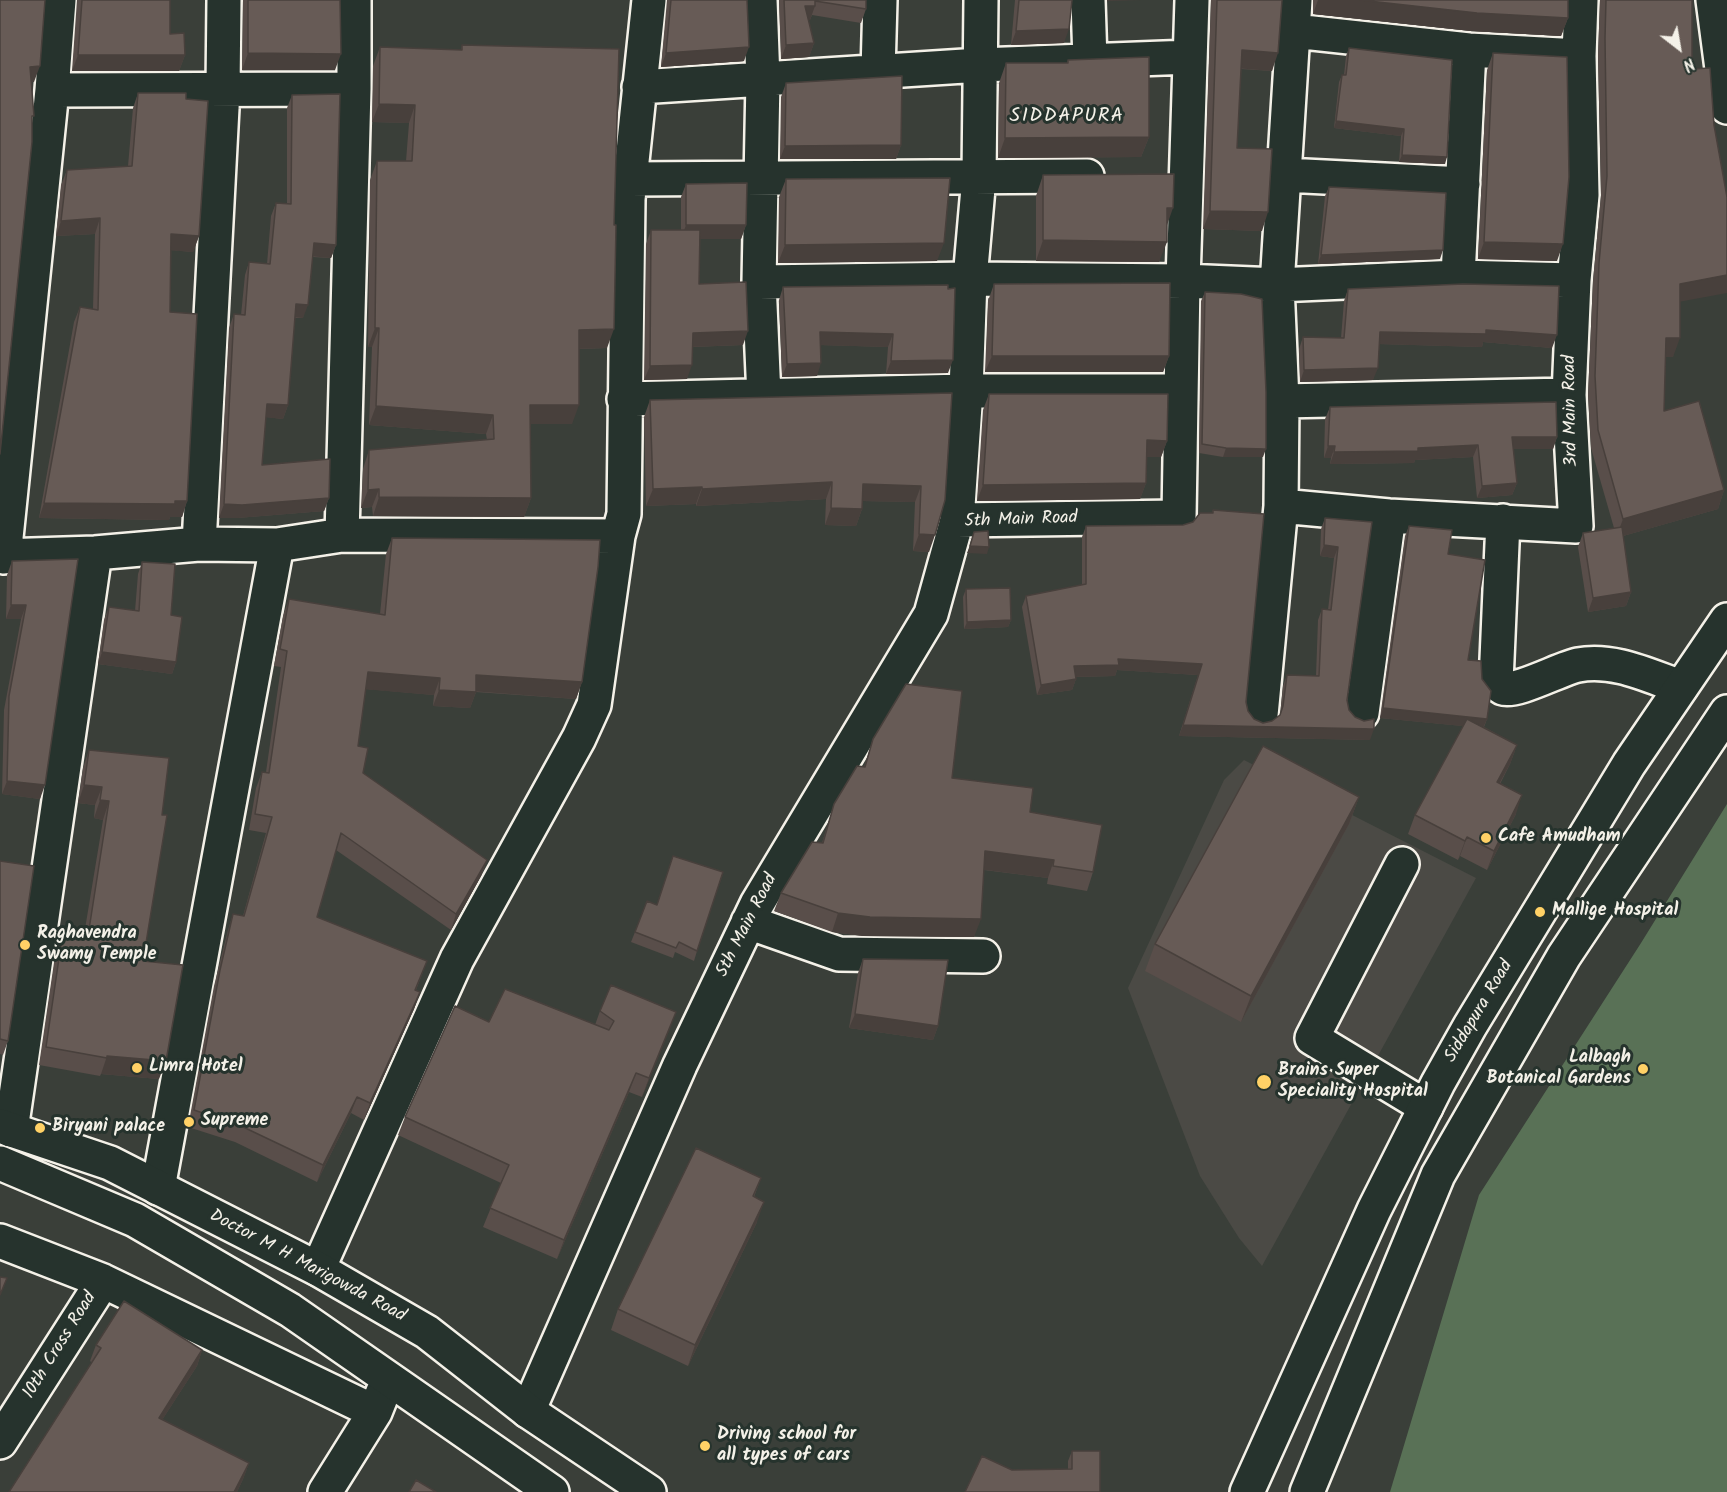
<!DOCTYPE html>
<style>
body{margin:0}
#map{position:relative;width:1727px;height:1492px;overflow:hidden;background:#3a3f39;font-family:Kalam,sans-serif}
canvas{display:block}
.north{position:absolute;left:1649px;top:18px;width:60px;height:60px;-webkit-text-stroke:4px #26332d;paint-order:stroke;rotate:149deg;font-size:16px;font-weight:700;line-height:24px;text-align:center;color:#f4f1e8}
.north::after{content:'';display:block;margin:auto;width:21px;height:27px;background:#f4f1e8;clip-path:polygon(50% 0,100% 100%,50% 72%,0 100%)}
</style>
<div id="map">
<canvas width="1727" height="1492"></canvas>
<div class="north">N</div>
</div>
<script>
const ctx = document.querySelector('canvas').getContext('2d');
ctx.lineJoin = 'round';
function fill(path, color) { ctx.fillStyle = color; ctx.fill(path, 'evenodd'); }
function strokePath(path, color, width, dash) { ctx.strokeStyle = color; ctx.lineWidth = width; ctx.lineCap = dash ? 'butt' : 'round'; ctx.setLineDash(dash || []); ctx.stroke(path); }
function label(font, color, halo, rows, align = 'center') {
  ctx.font = font + ' Kalam,sans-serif'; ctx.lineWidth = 6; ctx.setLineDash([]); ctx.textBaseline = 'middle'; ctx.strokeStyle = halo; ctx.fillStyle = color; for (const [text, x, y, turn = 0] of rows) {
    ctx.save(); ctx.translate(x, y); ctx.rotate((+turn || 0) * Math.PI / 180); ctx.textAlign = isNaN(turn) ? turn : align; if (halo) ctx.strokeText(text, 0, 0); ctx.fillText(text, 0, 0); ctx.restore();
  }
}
const built = new Path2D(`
 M1244 760 1476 878 1262 1266 1239 1238 1200 1176 1128 988 1224 780Z`);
const green = new Path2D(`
 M1727 804V1492H1390L1479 1195 1641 943Z`);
const minor = new Path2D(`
 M760 0 763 80 759 282 764 397
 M1088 0 1090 61
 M1713 0 1727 107
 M1294 31 1469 50 1579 56
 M878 72 880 0
 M639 87 980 65 1190 57
 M52 90 354 89
 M1285 175 1463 184
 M630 179 1087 176
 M1458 277 1469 50
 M759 282 970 279 1183 281 1277 285 1458 277 1574 280
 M624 399 966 391H1181
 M1282 401 1569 395
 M1281 506 1389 516 1576 526 1569 395 1574 280 1582 195 1579 56 1581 0
 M957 520 966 391 970 279 979 177 981 0
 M1503 521 1496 682C1498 684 1500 687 1503 688 1516 693 1562 668 1578 665 1613 658 1649 676 1681 687
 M342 535 354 89V0
 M199 544 223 89 224 0
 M0 556 95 553 199 544 277 545 342 535 618 536
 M4 557 52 90 59 0
 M1362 713 1389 516
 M1261 715 1281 506 1282 401 1277 285 1295 0
 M1402 864 1312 1038 1426 1107
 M748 922 839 954 983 956
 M11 1130 95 553
 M158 1188 277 545
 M0 1241 103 1281 375 1412
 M318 1269 457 959 579 738 594 705 618 536 624 514 628 199 649 0
 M528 1411 680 1065 757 904 931 614 957 520 1179 517 1183 281 1192 0
 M0 1442 103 1281
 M325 1492 375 1412 383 1392`);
const major = new Path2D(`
 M0 1126 110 1163 318 1269 427 1332 528 1411 649 1492
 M0 1163 135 1220 290 1310 552 1492
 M1247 1492 1374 1210 1438 1083 1470 1026 1629 764 1727 620
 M1307 1492 1438 1175 1564 956 1727 712`);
const wall = new Path2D(`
 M77 0H170V34L185 55 179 71H72Z
 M243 0H340L335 70H242Z
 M667 0H747L744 61 661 67Z
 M779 0H866V9L861 23 812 15 810 20H808L814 43 809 57 781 59Z
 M1015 0H1072L1064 43 1011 45Z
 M1211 0H1282L1272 71 1241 69 1237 148 1262 231 1203 229Z
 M1313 0H1568V18L1561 36 1471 31 1313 14Z
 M1600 0H1692L1680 301 1673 357H1665L1664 411 1724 490 1718 509 1623 536 1631 592 1626 606 1588 612 1578 547 1583 533 1614 528 1591 448 1588 395 1593 281 1601 195 1598 56Z
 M462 45 607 348 579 349 572 424H531V498L524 517 373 516 372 507 361 508 363 469 369 450 487 440 486 434 369 425 372 347H368L370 180 377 161H406L409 123 372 122 373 66 380 47 461 50Z
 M1349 48 1445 164 1399 162 1401 136 1334 128 1339 82 1342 75H1344L1346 56Z
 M1493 53 1557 261 1478 259 1487 70Z
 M1068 60 1149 137 1141 157 998 158 999 83 1006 63H1067Z
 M786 83 901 145 896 159H780L781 97Z
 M138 93 199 236 193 252 171 250 170 312 187 501 182 517H170L169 520 39 518 74 322 80 307 93 309 95 234 56 236 61 185 67 170 128 166 133 108Z
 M292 95 336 245 331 258 313 257 303 318H295L288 405 283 419 266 417 262 465 329 498 324 511 237 518H219L229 328 234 314 241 315 245 275 249 262 267 264 271 216 276 203 287 204V108Z
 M1043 175 1167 226 1159 262 1036 261V196Z
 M786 179 937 261 778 263 779 197Z
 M686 184 746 225 741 239H699V284L743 345 692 347 687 379 644 380 646 244 651 230H681V197Z
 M1329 187 1440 259 1318 264 1325 196Z
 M994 284 1169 356 1163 372H985L988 301Z
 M948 285V373L886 374 888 347 821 345 817 376 782 377 779 300 783 287Z
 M1348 289 1552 348 1483 342 1482 347 1379 344 1373 380 1300 382 1299 349 1303 337 1341 338 1344 301Z
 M1205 292 1263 457H1223L1199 453 1201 301Z
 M952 393 929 552 913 551 915 502 863 501 862 509 856 526 825 525 826 499 696 506V504L646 506 644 417 650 400Z
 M989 394 1167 441 1161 457H1146V483L1140 499 977 501 983 410Z
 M1330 407 1557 437 1553 449H1513L1517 483 1512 495 1477 498 1473 457 1415 460 1414 463 1330 464 1331 458H1324L1325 419Z
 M1213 510 1248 711 1254 719 1263 723 1272 721 1280 716 1283 686 1287 675 1316 676 1318 620 1322 609 1328 610 1334 558 1320 556 1321 529 1325 518 1372 522 1347 700 1349 710 1370 740 1179 736 1198 675 1117 670 1115 676 1075 677 1076 679 1072 690 1037 695 1022 607 1026 596 1082 585V537L1086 526 1183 525 1193 522 1212 513Z
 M1409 526 1448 554 1468 660 1482 679 1487 719 1484 727 1517 745 1510 764 1500 784 1516 814 1487 870 1460 856 1458 860 1408 834 1415 815 1463 726 1380 718 1405 536Z
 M392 538 582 682 576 699 476 692 470 708 433 706 434 695 366 689 358 746 363 773 487 860 481 876 451 930 336 850 317 917 427 961 416 990 420 992 414 1009 364 1120 351 1113 317 1182 235 1142 188 1127 214 986 228 930 233 914 243 916 266 833 249 830 256 788 262 772H266L281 667 274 666 283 616 289 599 380 614 386 554Z
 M78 559 40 799 2 794 4 710 21 619H6L7 575 12 561Z
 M142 562 176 662 172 674 98 664 104 620 109 607 135 611 138 574Z
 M966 589 1011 620 1008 627 964 629 963 597Z
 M873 739 952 778 1030 812 1093 872 1087 891 1047 884 1048 878 984 870 974 937 863 936 832 932 774 911 781 893 822 843 834 804 864 767Z
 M89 750 169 758 143 961 159 1079 101 1074 100 1076 39 1065 56 949 63 931 84 935 103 820 94 818 95 805 78 803 83 768Z
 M1359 797 1349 824 1241 1022 1145 971 1155 944Z
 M0 861 8 1041 3 1055 0 1054Z
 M657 904 697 951 694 961 675 952 673 958 631 942 635 932Z
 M863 959 938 1026 933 1040 849 1028 858 973Z
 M600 1011 676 1012 642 1097 629 1092 557 1259 483 1227 501 1183 398 1135 405 1117 489 1022 595 1025Z
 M761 1178 754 1197 757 1222 688 1366 611 1330 618 1309Z
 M96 1345 202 1350 197 1366 162 1420 249 1463 243 1479 237 1492 90 1361Z
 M1072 1451 1100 1492 1012 1470 1068 1469V1461Z`);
const shadedWall = new Path2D(`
 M1107 0H1142L1107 1Z
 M1318 0H1360L1568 18 1561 36 1471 31 1313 14Z
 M805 6H815L810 20H800Z
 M1069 29 1064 43 1011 45 1016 31Z
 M814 43 809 57 781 59 786 45Z
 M749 47 744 61 661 67 666 53Z
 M1242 50 1278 53 1272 71 1235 68Z
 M248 53 341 54 335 70H242Z
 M78 55H185L179 71H72Z
 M40 66 34 82 24 83 30 67Z
 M379 104 415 105 409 123 372 122Z
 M1336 121 1404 129 1401 136 1334 128Z
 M1149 137 1141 157 998 158 1005 138Z
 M901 145 896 159H780L785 146Z
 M1402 155 1447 157 1445 164 1399 162Z
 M1167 208H1173L1166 228Z
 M1210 211 1268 212 1262 231 1203 229Z
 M100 218 95 234 56 236 61 221Z
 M686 225H746L741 239H681Z
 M171 234 199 236 193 252 166 250Z
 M1043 240 1167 242 1159 262 1036 261Z
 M1484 242 1563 244 1557 261 1478 259Z
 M314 243 336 245 331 258 309 256Z
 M944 243 937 261 778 263 785 245Z
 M1443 250 1440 259 1318 264 1321 255Z
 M1727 275V293L1673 303 1680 284Z
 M296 304 308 305 303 318 291 317Z
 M375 328H379L372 347H368Z
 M614 329 607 348 573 349 579 330Z
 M1486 330 1557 335 1552 348 1483 342 1482 347 1376 344 1380 332Z
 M748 331 743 345 688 347 693 333Z
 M820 332 893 334 888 347 816 345Z
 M1666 338H1680L1673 357H1659Z
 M992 356H1169L1163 372H985Z
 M953 360 948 373 886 374 891 361Z
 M821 363 817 376 782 377 787 364Z
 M692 365 687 379 644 380 650 366Z
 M1378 368 1373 380 1300 382 1304 370Z
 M267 404 288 405 283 419 262 417Z
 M530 405H579L572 424H523Z
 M376 406 493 415 486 434 369 425Z
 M1512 437H1557L1553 449H1508Z
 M1147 440 1167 441 1161 457H1141Z
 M1478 445 1473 457 1415 460 1414 463 1330 464 1334 452Z
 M1328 446H1335L1331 458H1324Z
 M1226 448 1266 449 1263 457H1223Z
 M832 482 826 499 696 506 702 489Z
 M1146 483 1140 499 977 501 983 485Z
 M1517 483 1512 495 1477 498 1482 486Z
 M863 484 921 486 915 502 857 501Z
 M702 487 696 504 646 506 653 489Z
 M379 489 372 507 361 508 368 490Z
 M1724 490 1718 509 1616 538 1623 519Z
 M379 497 531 498 524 517 373 516Z
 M329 498 324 511 237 518H219L224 504Z
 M175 501H187L182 517H170L169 520 39 518 44 503Z
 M831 508 862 509 856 526 825 525Z
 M919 534 935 535 929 552 913 551Z
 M1324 545 1338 547 1334 558 1320 556Z
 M970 546 989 547 987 554 967 553Z
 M1631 592 1626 606 1588 612 1593 598Z
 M11 605H26L21 619H6Z
 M1011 620 1008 627 964 629 967 622Z
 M102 652 176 662 172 674 98 664Z
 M1118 659 1202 664 1198 675 1117 670 1115 676 1070 677 1074 666Z
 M368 672 440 678 434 695 362 689Z
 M476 675 582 682 576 699 471 691Z
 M1076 679 1072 690 1037 695 1041 685Z
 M439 690 476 692 470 708 433 706Z
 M1383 708 1487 719 1483 728 1380 718Z
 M1183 725 1374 729 1370 740 1179 736Z
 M1517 745 1510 764 1490 801 1497 782Z
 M7 781 45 785 40 799 2 794Z
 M84 785 102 787 95 805 78 803Z
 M1522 795 1516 814 1487 870 1494 851Z
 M1359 797 1349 824 1241 1022 1251 996Z
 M100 800 109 801 103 820 94 818Z
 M1467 837 1460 856 1458 860 1465 841Z
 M985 851 1054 860 1048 878 978 869Z
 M487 860 481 876 451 930 456 914Z
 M838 913 981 919 974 937 863 936 832 932Z
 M420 992 414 1009 364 1120 370 1103Z
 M676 1012 669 1031 642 1097 649 1078Z
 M855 1014 938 1026 933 1040 849 1028Z
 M107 1056 166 1061 159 1079 101 1074Z
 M636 1073 629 1092 557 1259 564 1240Z
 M357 1097 351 1113 317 1182 323 1165Z
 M764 1202 757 1222 688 1366 695 1345Z
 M202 1350 197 1366 153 1434 159 1418Z
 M249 1463 243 1479 237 1492H234Z`);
const building = new Path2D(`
 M0 0H45L40 66 30 67 34 116H32V142L0 454Z
 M82 0H170V34L184 33 185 55H78Z
 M248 0H340L341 54 248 53Z
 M671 0H747L749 47 666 53Z
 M784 0H866V9L815 1V6H805L814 43 786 45Z
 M1019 0H1072L1069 29 1016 31Z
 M1217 0H1282L1278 53 1242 50 1237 148 1272 149 1268 212 1210 211Z
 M1360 0H1568V18L1477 13Z
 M1606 0H1692V69L1710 68 1714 125 1727 197V275L1680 284V338H1666L1664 411 1699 401 1724 490 1623 519 1598 430 1595 376 1599 263 1607 176 1605 38Z
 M462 45 619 49 614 225H616L614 329 579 330V405H530L531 498 379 497V489L368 490 369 450 494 439 493 415 376 406 379 328H375L377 161H412L415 105 379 104 380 47 462 50Z
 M1349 48 1452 60 1447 157 1402 155 1404 129 1336 121 1342 75H1346Z
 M1493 53 1567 57 1569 177 1563 244 1484 242Z
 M1149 57V137L1005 138 1006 63H1068V60Z
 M902 76 901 145 785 146 786 83Z
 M138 93H186V99L208 101 199 236 171 234 170 312 197 314 187 501H175V504L44 503 80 307 98 310 100 218 61 221 67 170 132 166Z
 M340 94 336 245 314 243 308 305 296 304 288 405 267 404 262 465 330 459 329 498 242 505 224 504 234 314 245 315 249 262 270 264 276 203 291 204 292 95Z
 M1174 174 1173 208H1167V242L1043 240V175Z
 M950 178 944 243 785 245 786 179Z
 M747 183 746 225H686V184Z
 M1329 187 1446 193 1443 250 1321 255Z
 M651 230H700L699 284 746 282 748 331 693 333 692 365 650 366Z
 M1170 283 1169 356H992L994 284Z
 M1463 284 1559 286 1557 335 1486 330V334L1380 332 1378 368 1304 370 1303 337 1344 338 1348 289Z
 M948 285V289L955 288 953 360 891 361 893 334 820 332 821 363 787 364 783 287Z
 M1205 292 1241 294 1262 299 1266 392V449L1226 448 1202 444Z
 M952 393 945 500 935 535 919 534 921 486 863 484 862 509 831 508 832 482 702 489V487L653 489 650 400Z
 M989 394H1168L1167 441 1147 440 1146 483 983 485Z
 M1556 402 1557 437H1512L1517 483 1482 486 1478 445 1418 448V451L1334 452 1335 446H1328L1330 407Z
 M1213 510 1264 514 1246 702 1248 711 1254 719 1263 723 1272 721 1280 715 1283 706 1287 675 1319 676 1322 609 1331 610 1338 547 1324 545 1325 518 1372 522 1347 700 1349 710 1355 717 1364 721 1374 719V729L1183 725 1202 664 1118 659 1119 665 1074 666 1076 679 1041 685 1026 596 1086 584V526L1183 525 1193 522 1200 513H1213Z
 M1409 526 1452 530 1448 554 1485 560 1468 660 1481 661 1482 679 1491 691 1487 719 1383 708Z
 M1622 527 1631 592 1593 598 1583 533Z
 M988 531 989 547 970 546 974 532Z
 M392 538 600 540 598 567 582 682 476 675V692L439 690 440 678 368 672 358 746 368 748 363 773 487 860 456 914 341 833 317 917 427 961 415 990 420 992 370 1103 357 1097 323 1165 241 1126 194 1110 220 970 233 914 244 916 272 817 255 814 262 772 269 773 287 651 280 649 289 599 385 615Z
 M78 559 45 785 7 781 9 696 26 605H11L12 561Z
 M142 562 175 564 171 615 182 617 176 662 102 652 109 607 139 611Z
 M1010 588 1011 620 967 622 966 589Z
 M906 684 962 691 952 778 1033 788 1030 812 1102 825 1093 872 1053 866 1054 860 985 851 981 919 870 917 838 913 781 893 812 842 823 843 834 804 857 766 865 767 873 739Z
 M1467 719 1517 745 1497 782 1522 795 1494 851 1467 837 1465 841 1415 815Z
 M1263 746 1359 797 1251 996 1155 944Z
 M89 750 169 758 162 815H167L143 961 183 965 166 1061 107 1056V1058L46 1047 63 931 88 936 109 801 100 800 102 787 84 785Z
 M673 856 723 872 697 951 679 942 676 948 635 932 647 901 657 905Z
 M0 861 34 866 8 1041 0 1039Z
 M863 959 948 960 938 1026 855 1014Z
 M611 985 676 1012 649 1078 636 1073 564 1240 490 1208 509 1165 405 1117 455 1006 489 1022 505 989 609 1030 614 1021 600 1011Z
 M696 1148 761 1178 753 1196 764 1202 695 1345 618 1309Z
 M0 1277 7 1278 0 1295Z
 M124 1301 202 1350 159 1418 249 1463 234 1492H9L101 1348 96 1345Z
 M1072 1451H1100V1492H965L982 1456 1012 1470 1072 1469Z
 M416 1480 436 1492H409Z`);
const markers = [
 [1486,838,6,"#ffd166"],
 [1540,912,6,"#ffd166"],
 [25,945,6,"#ffd166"],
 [137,1068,6,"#ffd166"],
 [1643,1069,6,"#ffd166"],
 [1264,1082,8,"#ffd166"],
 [189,1122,6,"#ffd166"],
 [40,1128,6,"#ffd166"],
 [705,1446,6,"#ffd166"]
];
const streetNames = [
 ["3rd Main Road",1572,411,-91],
 ["5th Main Road",1021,521,-2],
 ["5th Main Road",748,926,-63],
 ["Siddapura Road",1480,1012,-59],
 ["Doctor M H Marigowda Road",307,1267,28],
 ["10th Cross Road",61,1346,-58]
];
const poiNames = [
 ["Cafe Amudham",1498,838],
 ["Mallige Hospital",1552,912],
 ["Raghavendra",37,935],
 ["Swamy Temple",37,956],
 ["Lalbagh",1631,1059,"right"],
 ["Botanical Gardens",1631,1080,"right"],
 ["Limra Hotel",149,1068],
 ["Brains Super",1278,1072],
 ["Speciality Hospital",1278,1093],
 ["Supreme",201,1122],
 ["Biryani palace",52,1128],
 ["Driving school for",717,1436],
 ["all types of cars",717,1457]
];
const neighbourhoodNames = [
 ["SIDDAPURA",1067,118]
];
fill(built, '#4b4a45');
fill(green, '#597156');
strokePath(minor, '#f4f1e8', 38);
strokePath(major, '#f4f1e8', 38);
strokePath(minor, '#26332d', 33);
strokePath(major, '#26332d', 33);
fill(wall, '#594e4a');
fill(shadedWall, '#48403c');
fill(building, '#675b56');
strokePath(building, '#48403c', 1.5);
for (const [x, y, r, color] of markers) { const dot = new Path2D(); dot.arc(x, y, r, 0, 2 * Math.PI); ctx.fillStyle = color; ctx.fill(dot); strokePath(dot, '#26332d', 2); }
label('18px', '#f4f1e8', '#26332d', streetNames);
label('bold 18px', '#f4f1e8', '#26332d', poiNames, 'left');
ctx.letterSpacing = '1.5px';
label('20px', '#f4f1e8', '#26332d', neighbourhoodNames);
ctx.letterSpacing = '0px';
</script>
